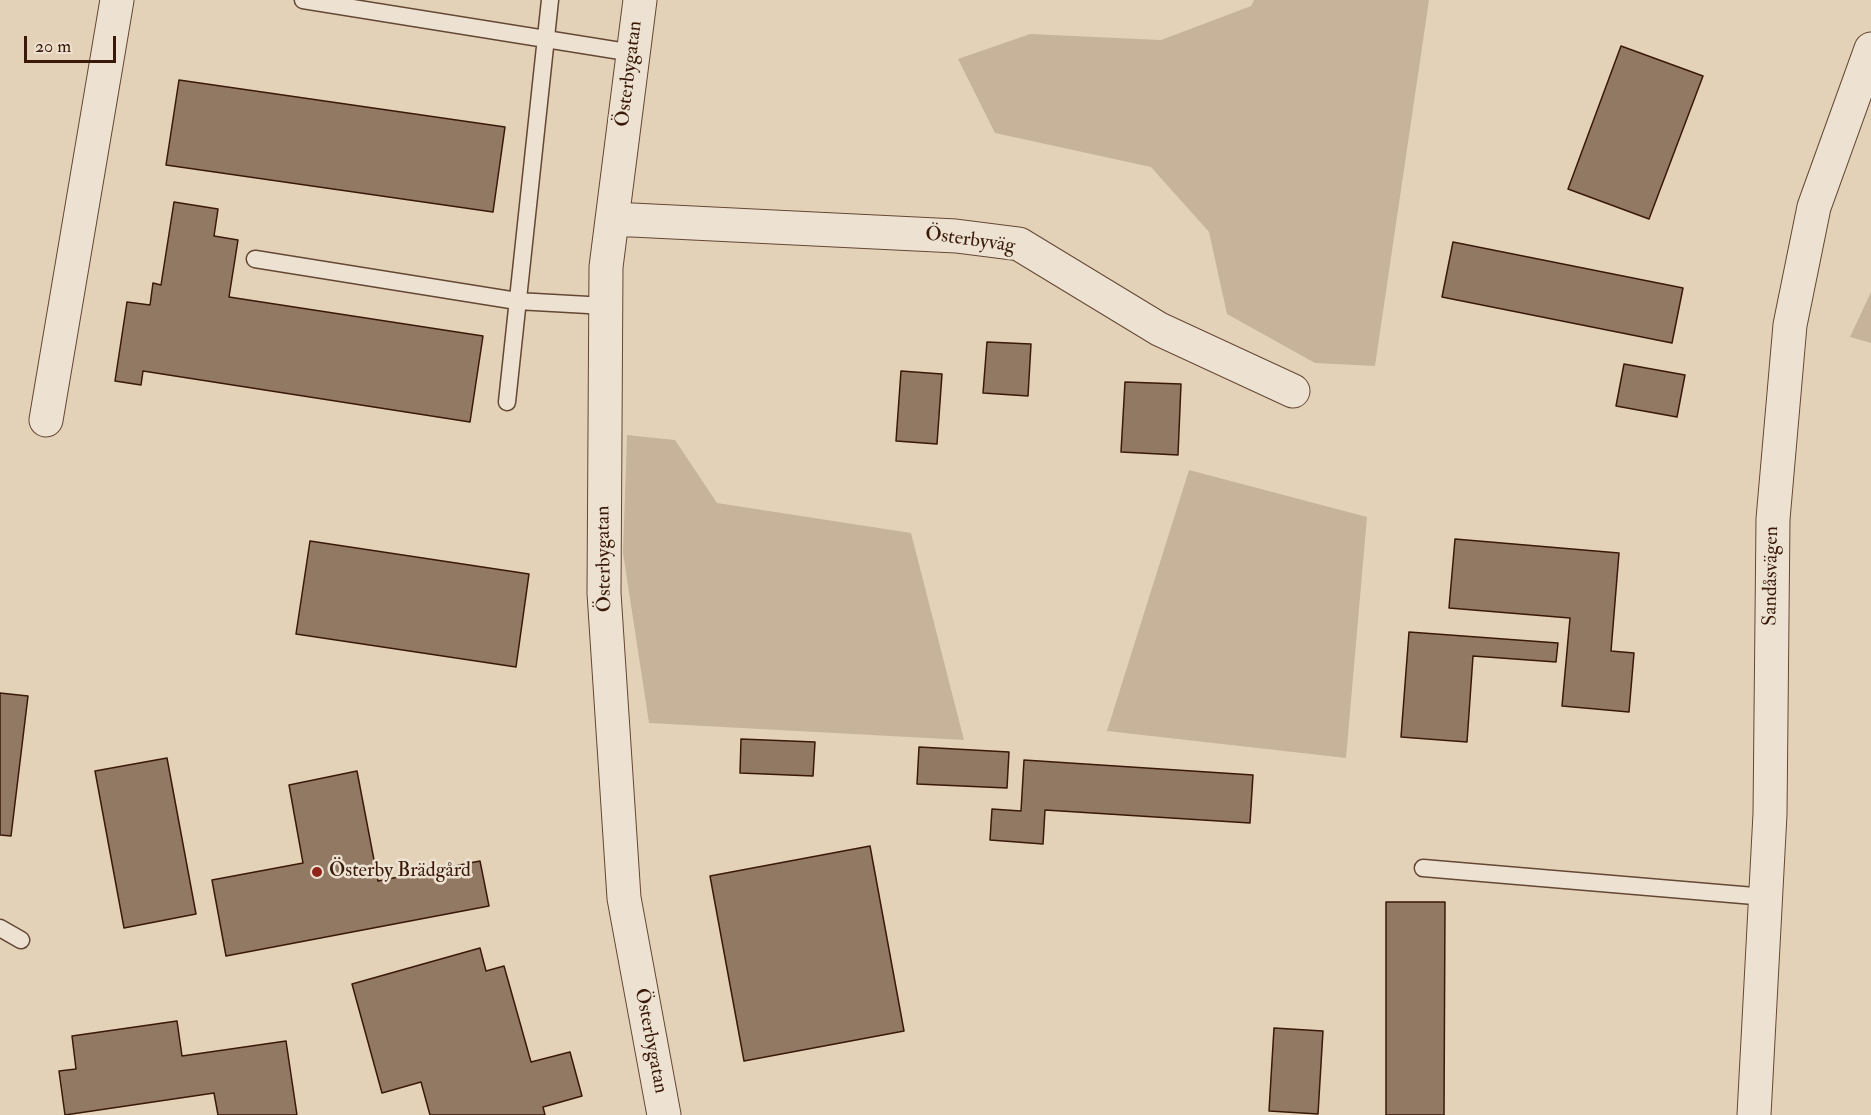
<!DOCTYPE html>
<meta charset="utf-8">
<style>
body{margin:0}
#map{position:relative;width:1871px;height:1115px;overflow:hidden;background:#e4d2b8;font-family:"IM FELL Double Pica",serif}
canvas{display:block}
.scale{position:absolute;left:24px;top:36px;width:92px;height:27px;box-sizing:border-box;border:3px solid #3a1908;border-top:0;padding-left:8px;font-size:18px;line-height:21px;white-space:nowrap;color:#3a1908;-webkit-text-stroke:4px #ede2d1;paint-order:stroke}
</style>
<div id="map">
<canvas width="1871" height="1115"></canvas>
<div class="scale">20 m</div>
</div>
<script>
const ctx = document.querySelector('canvas').getContext('2d');
ctx.lineJoin = 'round';
function fill(path, color) { ctx.fillStyle = color; ctx.fill(path, 'evenodd'); }
function strokePath(path, color, width, dash) { ctx.strokeStyle = color; ctx.lineWidth = width; ctx.lineCap = dash ? 'butt' : 'round'; ctx.setLineDash(dash || []); ctx.stroke(path); }
function label(font, color, halo, rows, align = 'center') {
  ctx.font = font + ' "IM FELL Double Pica",serif'; ctx.lineWidth = 5; ctx.setLineDash([]); ctx.textBaseline = 'middle'; ctx.strokeStyle = halo; ctx.fillStyle = color; for (const [text, x, y, turn = 0] of rows) {
    ctx.save(); ctx.translate(x, y); ctx.rotate((+turn || 0) * Math.PI / 180); ctx.textAlign = isNaN(turn) ? turn : align; if (halo) ctx.strokeText(text, 0, 0); ctx.fillText(text, 0, 0); ctx.restore();
  }
}
const green = new Path2D(`
 M1254 0H1429L1375 366 1315 363 1227 314 1209 232 1151 167 995 133 958 59 1030 34 1161 40 1251 6Z
 M1871 292V343L1850 337Z
 M627 435 675 440 717 503 911 533 964 740 649 723 623 553Z
 M1189 470 1367 517 1346 758 1107 731Z`);
const building = new Path2D(`
 M1621 46 1703 76 1649 219 1568 189Z
 M179 80 505 127 493 212 166 165Z
 M174 202 218 209 214 236 238 240 229 297 483 336 470 422 143 371 141 385 115 381 127 302 150 305 153 283 161 285Z
 M1453 242 1683 288 1672 343 1442 297Z
 M987 342 1031 344 1028 396 983 393Z
 M1624 364 1685 375 1677 417 1616 406Z
 M901 371 942 374 937 444 896 441Z
 M1125 382 1181 384 1178 455 1121 452Z
 M1455 539 1619 553 1611 651 1634 653 1629 712 1562 706 1570 618 1449 608Z
 M310 541 529 574 516 667 296 634Z
 M1409 632 1558 643 1556 662 1473 656 1467 742 1401 737Z
 M0 693 28 696 11 836 0 835Z
 M741 739 815 742 813 776 740 773Z
 M919 747 1009 752 1007 788 917 784Z
 M167 758 196 914 124 928 95 771Z
 M1024 760 1253 775 1250 823 1045 810 1043 844 990 840 992 809 1021 811Z
 M357 771 378 881 480 861 489 906 226 956 212 880 303 863 289 785Z
 M870 846 904 1031 744 1061 710 876Z
 M1386 902H1445L1444 1115H1386Z
 M480 948 486 971 504 966 531 1062 570 1052 582 1096 543 1107 545 1115H430L421 1082 382 1093 352 984Z
 M177 1021 182 1056 286 1041 297 1115H218L214 1093 65 1115 59 1071 76 1069 72 1036Z
 M1274 1028 1323 1031 1318 1114 1269 1111Z`);
const lane = new Path2D(`
 M303 0 633 53
 M255 259 517 301 606 306
 M507 402 550 0
 M1423 868 1766 897
 M0 928 21 940`);
const street = new Path2D(`
 M640 0 606 267 604 593 624 898 664 1115
 M612 219 956 236 1019 244 1159 329 1293 391
 M46 420 117 0
 M1754 1115 1770 814 1773 519 1790 325 1814 207 1871 49`);
const markers = [
 [317,872,6,"#8f2418"]
];
const streetNames = [
 ["Österbygatan",630,74,-83],
 ["Österbyväg",970,241,8],
 ["Österbygatan",605,559,-91],
 ["Sandåsvägen",1772,576,-89],
 ["Österbygatan",650,1041,79]
];
const poiNames = [
 ["Österby Brädgård",329,872]
];
fill(green, '#c7b39a');
fill(building, '#927964');
strokePath(building, '#3a1908', 1.5);
strokePath(lane, '#644734', 19);
strokePath(street, '#644734', 35);
strokePath(lane, '#ede2d1', 16);
strokePath(street, '#ede2d1', 33);
for (const [x, y, r, color] of markers) { const dot = new Path2D(); dot.arc(x, y, r, 0, 2 * Math.PI); ctx.fillStyle = color; ctx.fill(dot); strokePath(dot, '#ede2d1', 2); }
label('20px', '#3a1908', '#ede2d1', streetNames);
label('20px', '#3a1908', '#ede2d1', poiNames, 'left');
</script>
